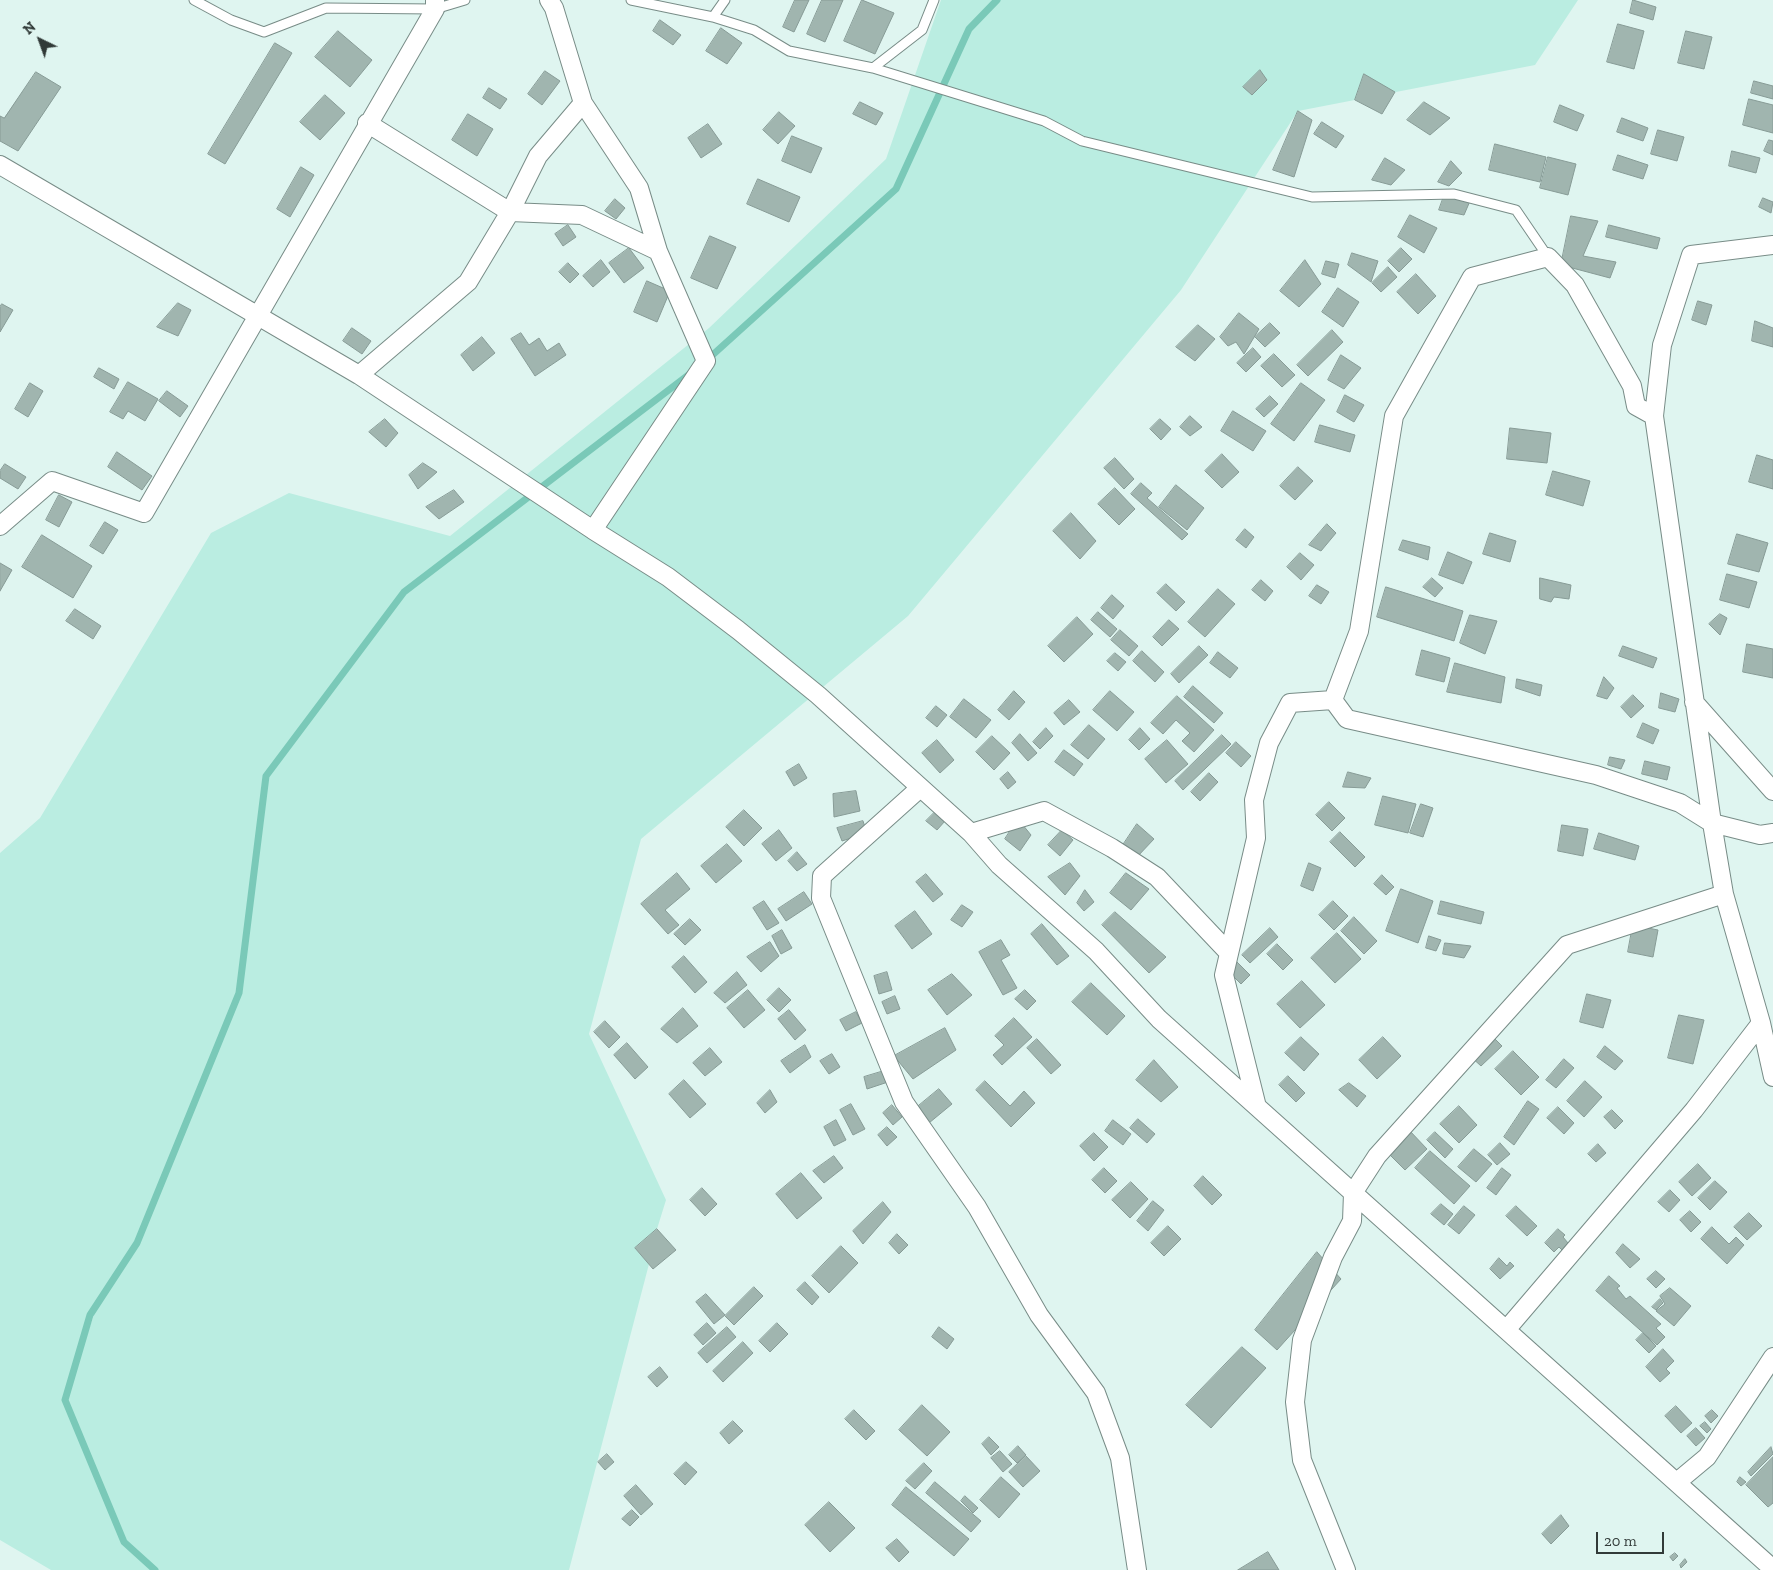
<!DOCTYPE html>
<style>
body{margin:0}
#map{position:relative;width:1773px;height:1570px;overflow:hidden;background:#dff5f0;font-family:"Zilla Slab",serif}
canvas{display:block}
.north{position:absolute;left:15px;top:15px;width:50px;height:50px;-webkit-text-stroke:4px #dff5f0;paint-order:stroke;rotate:318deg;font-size:14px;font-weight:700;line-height:20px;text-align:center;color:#313a38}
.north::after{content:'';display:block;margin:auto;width:18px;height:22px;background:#313a38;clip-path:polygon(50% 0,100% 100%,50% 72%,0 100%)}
.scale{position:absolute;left:1596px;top:1532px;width:68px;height:22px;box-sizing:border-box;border:2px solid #313a38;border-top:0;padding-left:6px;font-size:15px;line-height:18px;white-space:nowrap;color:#313a38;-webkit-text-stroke:4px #dff5f0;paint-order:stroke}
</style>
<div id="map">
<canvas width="1773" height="1570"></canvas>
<div class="north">N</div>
<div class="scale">20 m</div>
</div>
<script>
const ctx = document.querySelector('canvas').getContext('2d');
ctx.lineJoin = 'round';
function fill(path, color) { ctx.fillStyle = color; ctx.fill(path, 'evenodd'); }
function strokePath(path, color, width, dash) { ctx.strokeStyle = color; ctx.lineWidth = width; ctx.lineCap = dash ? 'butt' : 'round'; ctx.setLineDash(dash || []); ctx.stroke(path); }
const green = new Path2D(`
 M941 0H1578L1535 65 1298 111 1181 290 908 616 641 839 589 1034 666 1200 657 1229 635 1248 649 1264 569 1570H51L0 1540V853L40 818 211 533 289 493 450 536 709 328 886 159ZM96 1306H97L71 1381 90 1315Z`);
const stream = new Path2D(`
 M707 360 896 189 969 29 997 0
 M155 1570 124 1542 65 1400 90 1315 137 1243 239 993 266 776 404 592 691 373`);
const building = new Path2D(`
 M795 0H809L794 32 783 27Z
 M822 0H843L825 42 807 34Z
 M862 0 894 13 875 54 844 41Z
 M1633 0 1656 7 1653 20 1630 13Z
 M660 20 681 35 673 45 653 31Z
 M1618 24 1644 31 1634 69 1607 62Z
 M721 28 742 43 727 64 706 51Z
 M338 31 372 60 350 87 315 57Z
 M1686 31 1712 37 1704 69 1678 63Z
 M275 43 292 53 225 164 208 154Z
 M1260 70 1267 80 1252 95 1243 87Z
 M545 71 560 81 542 105 528 94Z
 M36 72 61 87 18 151 0 141V116L4 118Z
 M1364 74 1395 92 1382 114 1355 100Z
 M1754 81 1773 86V99L1751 93Z
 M489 88 507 99 500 109 483 98Z
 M325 95 345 113 320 140 300 122Z
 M1749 99 1773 105V133L1743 125Z
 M860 102 883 113 876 125 853 114Z
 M1424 102 1450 118 1430 135 1407 120Z
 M1560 105 1584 115 1577 131 1554 122Z
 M1298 111 1312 120 1294 177 1273 170Z
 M779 112 795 126 778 144 763 130Z
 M468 114 493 129 477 156 452 140Z
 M1622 118 1648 128 1643 141 1617 132Z
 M1322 122 1344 136 1336 148 1314 134Z
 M708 124 722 144 701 158 688 138Z
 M1658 130 1684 137 1677 161 1651 154Z
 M792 136 822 148 811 173 782 161Z
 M1769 140 1773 141V155L1764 151Z
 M1495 144 1546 157 1540 182 1489 170Z
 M1732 151 1760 158 1756 173 1729 166Z
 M1618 155 1648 165 1643 179 1613 170Z
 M1548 157 1576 164 1568 195 1540 188Z
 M1385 158 1405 170 1391 185 1372 180Z
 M1451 161 1462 173 1449 186 1438 182Z
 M301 167 314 175 290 217 277 209Z
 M758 179 800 197 789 222 747 204Z
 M1444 196 1470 201 1464 215 1439 210Z
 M1763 198 1773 202 1771 213 1759 207Z
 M615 199 625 208 616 219 605 211Z
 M1410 215 1437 228 1424 253 1398 237Z
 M1571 216 1598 221 1583 256 1616 262 1610 278 1561 265Z
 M568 225 576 237 563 246 555 234Z
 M1609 225 1660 238 1657 249 1606 237Z
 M710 236 736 247 717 289 691 278Z
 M629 248 644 268 624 283 609 263Z
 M1401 248 1412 259 1399 272 1388 261Z
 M1352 253 1378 261 1371 282 1348 265Z
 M601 260 610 272 593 287 583 276Z
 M1305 260 1321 284 1299 307 1280 291Z
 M1326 261 1339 264 1335 278 1322 274Z
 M568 263 579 274 570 283 559 272Z
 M1388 267 1397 277 1381 292 1372 283Z
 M1416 274 1436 296 1418 314 1397 292Z
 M647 281 670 291 657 322 634 312Z
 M1338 288 1359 302 1343 327 1322 312Z
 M1698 301 1712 305 1706 325 1692 320Z
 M178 303 191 310 178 336 157 327Z
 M2 304 13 310 0 332V307Z
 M1239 313 1259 329 1244 354 1236 342 1228 346 1220 337Z
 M1755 321 1773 328V347L1752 341Z
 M1270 323 1280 333 1265 347 1255 337Z
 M1198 325 1215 339 1195 361 1176 347Z
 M352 328 371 341 362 354 343 341Z
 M1332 330 1343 342 1308 376 1297 365Z
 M521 333 529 345 539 338 547 351 559 343 566 355 535 376 511 339Z
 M482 337 495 353 473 371 461 355Z
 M1253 348 1261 357 1246 372 1237 363Z
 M1274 354 1295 375 1282 387 1261 366Z
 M1341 355 1361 368 1344 389 1328 380Z
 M99 368 119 379 114 389 94 377Z
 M128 382 158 399 145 421 128 411 123 419 110 412Z
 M30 383 43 391 28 417 15 409Z
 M1301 383 1325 400 1294 441 1271 424Z
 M167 391 188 406 180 417 159 401Z
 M1345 395 1364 405 1354 422 1337 412Z
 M1270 396 1278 404 1264 417 1256 409Z
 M1233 411 1266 431 1253 451 1221 431Z
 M1190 416 1202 427 1190 436 1180 427Z
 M385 419 398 433 386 447 369 432Z
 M1160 419 1171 429 1161 440 1150 429Z
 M1320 425 1355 435 1350 452 1315 442Z
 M1510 428 1551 433 1547 463 1507 459Z
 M117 452 152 476 142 490 108 467Z
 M1222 454 1239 472 1222 488 1205 471Z
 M1757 455 1773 460V489L1749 482Z
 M1115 458 1134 479 1124 489 1104 468Z
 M423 463 437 472 418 489 409 475Z
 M5 464 26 477 18 489 0 478V471Z
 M1298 467 1313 481 1295 500 1280 486Z
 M1553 471 1590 481 1583 506 1546 495Z
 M1141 483 1152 493 1147 498 1188 534 1182 540 1131 494Z
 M1176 485 1204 508 1187 530 1159 507Z
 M1115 488 1135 509 1119 525 1098 504Z
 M454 490 464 502 439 519 426 507Z
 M59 495 72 502 59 527 46 520Z
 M1071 513 1096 541 1080 559 1053 531Z
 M105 522 118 530 103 554 90 546Z
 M1327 524 1336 533 1321 551 1309 545Z
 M1245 529 1254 537 1246 548 1236 540Z
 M1490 533 1516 541 1510 562 1483 554Z
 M1737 534 1768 543 1759 572 1728 564Z
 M42 535 92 566 73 598 22 567Z
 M1403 540 1430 547 1428 560 1399 550Z
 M1448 552 1472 562 1463 584 1439 575Z
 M1300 553 1314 565 1301 580 1287 567Z
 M0 563 12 570 0 591Z
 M1727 574 1757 582 1749 608 1720 600Z
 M1432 578 1443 588 1435 597 1423 587Z
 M1540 578 1571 585 1569 599 1554 597 1551 602 1540 599Z
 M1261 580 1273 591 1265 601 1252 590Z
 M1166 584 1185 602 1176 611 1157 593Z
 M1317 585 1329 592 1321 604 1309 596Z
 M1386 587 1463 611 1454 641 1377 617Z
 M1218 589 1235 604 1205 637 1188 622Z
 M1112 595 1124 606 1113 619 1101 608Z
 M75 609 101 626 93 639 66 621Z
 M1098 612 1117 629 1110 637 1091 620Z
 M1720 614 1727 618 1720 635 1709 624Z
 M1470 615 1497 621 1485 654 1460 643Z
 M1077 617 1093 634 1064 662 1048 646Z
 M1169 620 1179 629 1162 646 1153 637Z
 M1120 630 1138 646 1129 656 1111 640Z
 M1747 644 1773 649V678L1743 672Z
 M1199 646 1208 655 1179 683 1171 674Z
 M1623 646 1657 658 1653 668 1619 656Z
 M1422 650 1450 658 1444 682 1416 675Z
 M1142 651 1164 672 1155 682 1133 661Z
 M1218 652 1238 668 1230 678 1210 663Z
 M1115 653 1126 662 1118 671 1107 661Z
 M1455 663 1505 677 1501 703 1447 692Z
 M1604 677 1614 688 1607 699 1597 696Z
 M1517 679 1542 685 1540 696 1516 688Z
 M1193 686 1223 713 1214 723 1184 697Z
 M1014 691 1025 702 1009 720 998 710Z
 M1110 691 1134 712 1117 731 1093 710Z
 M1661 693 1679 699 1675 712 1659 708Z
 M1633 695 1644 706 1631 718 1621 707Z
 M1177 696 1214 730 1194 752 1182 741 1190 733 1176 720 1163 734 1151 723Z
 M964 699 991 720 976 738 950 717Z
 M1069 700 1080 712 1064 725 1054 713Z
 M936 706 947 715 937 727 926 718Z
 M1643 723 1659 730 1653 744 1637 737Z
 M1089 725 1105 739 1088 759 1071 745Z
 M1046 728 1053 736 1040 749 1033 742Z
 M1140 728 1150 739 1139 750 1129 740Z
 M1020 734 1037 753 1028 761 1012 743Z
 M1222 735 1231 744 1183 790 1175 781Z
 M992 736 1010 753 994 770 976 752Z
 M937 740 954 760 940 773 922 753Z
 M1167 740 1188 764 1166 783 1145 759Z
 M1236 742 1251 756 1241 767 1226 753Z
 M1064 750 1083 764 1074 776 1055 762Z
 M1610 757 1625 760 1621 769 1608 765Z
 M1645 761 1670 767 1667 780 1642 774Z
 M799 764 807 778 794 786 786 772Z
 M1008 772 1016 782 1008 789 1000 779Z
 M1348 772 1371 778 1365 788 1343 787Z
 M1209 773 1218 782 1200 801 1191 792Z
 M856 791 860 811 834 817 833 794Z
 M1383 796 1416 804 1408 833 1375 825Z
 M1329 802 1345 818 1332 831 1316 815Z
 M1421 804 1433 808 1423 837 1410 833Z
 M744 810 762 828 744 846 726 827Z
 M935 812 945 821 937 830 926 821Z
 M1018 819 1031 835 1020 851 1005 839Z
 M863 821 867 833 842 841 837 828Z
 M1137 824 1154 839 1137 857 1123 845Z
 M1562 825 1588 829 1583 856 1558 851Z
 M779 830 792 848 776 861 762 844Z
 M1062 830 1073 840 1060 856 1048 845Z
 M1340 832 1365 857 1355 867 1330 842Z
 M1599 833 1639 846 1635 860 1594 849Z
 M727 844 742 861 716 883 701 866Z
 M797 852 807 864 797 871 788 861Z
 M1070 863 1080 876 1065 895 1048 877Z
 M1309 863 1321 868 1313 891 1301 886Z
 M677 873 690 889 665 910 679 925 668 934 641 904Z
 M1126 873 1149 889 1131 910 1110 893Z
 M926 874 943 894 933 902 916 882Z
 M1382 875 1394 887 1386 895 1374 884Z
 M1401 889 1433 901 1418 943 1386 931Z
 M1085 890 1094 902 1084 911 1077 903Z
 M804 892 812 904 786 921 778 909Z
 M764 901 779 923 767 930 753 908Z
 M1333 901 1348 916 1334 930 1319 915Z
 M1441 901 1484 912 1481 924 1438 914Z
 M962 905 973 912 962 927 951 920Z
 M915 911 932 934 912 949 895 926Z
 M1115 912 1166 957 1149 973 1102 925Z
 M1354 917 1377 941 1364 954 1341 931Z
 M690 919 701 930 685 945 674 934Z
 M1042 924 1069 956 1057 965 1031 934Z
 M1633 925 1658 930 1653 957 1628 952Z
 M1270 928 1278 937 1250 963 1242 955Z
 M782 930 792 948 781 954 772 936Z
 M1337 933 1361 959 1335 983 1311 958Z
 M1429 936 1441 940 1436 951 1426 948Z
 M1001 940 1010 955 1001 960 1017 988 1003 995 979 952Z
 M770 942 779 956 761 972 747 957Z
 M1445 943 1471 946 1464 958 1443 954Z
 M1277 944 1293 960 1283 970 1267 954Z
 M684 956 707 982 695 993 672 967Z
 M1237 962 1250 975 1241 984 1228 971Z
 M737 972 747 985 725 1003 714 993Z
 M887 972 892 990 879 994 874 976Z
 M952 974 972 995 947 1015 928 990Z
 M1302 981 1325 1005 1300 1028 1277 1004Z
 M1091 983 1125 1016 1107 1035 1072 1002Z
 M779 988 791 1000 779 1012 767 1000Z
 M748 990 765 1010 744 1028 727 1008Z
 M1025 990 1036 1001 1027 1010 1015 999Z
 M1587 994 1611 1000 1603 1028 1580 1022Z
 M895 996 900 1009 887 1014 882 1002Z
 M683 1008 698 1026 677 1043 661 1029Z
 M789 1010 806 1030 795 1040 778 1019Z
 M856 1012 862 1023 846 1031 840 1020Z
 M1679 1015 1704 1020 1693 1064 1668 1058Z
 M1014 1018 1032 1037 1002 1065 993 1055 1004 1045 995 1036Z
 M605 1021 620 1037 609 1048 594 1032Z
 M945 1028 956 1050 913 1079 894 1056Z
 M1491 1035 1502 1046 1481 1066 1470 1056Z
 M1301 1037 1319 1054 1304 1071 1285 1053Z
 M1383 1037 1401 1056 1377 1079 1359 1060Z
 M1037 1039 1061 1065 1051 1074 1027 1048Z
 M627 1043 648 1067 635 1079 614 1055Z
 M805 1045 811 1057 790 1073 781 1061Z
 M1605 1046 1623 1061 1615 1070 1597 1057Z
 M710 1048 722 1062 705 1076 693 1063Z
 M1513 1051 1539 1077 1521 1095 1495 1069Z
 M832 1054 840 1067 829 1074 820 1061Z
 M1564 1059 1574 1068 1556 1088 1546 1080Z
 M1154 1060 1178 1087 1161 1102 1136 1080Z
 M884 1071 888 1082 867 1089 864 1077Z
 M1288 1076 1305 1093 1296 1102 1279 1085Z
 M684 1080 706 1104 690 1118 669 1094Z
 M985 1081 1010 1106 1024 1091 1035 1103 1011 1127 976 1090Z
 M1585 1081 1602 1097 1584 1117 1567 1101Z
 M1349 1083 1366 1096 1357 1107 1339 1090Z
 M939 1089 952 1104 929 1123 916 1108Z
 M770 1090 777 1102 765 1113 757 1103Z
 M1528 1101 1539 1109 1514 1145 1504 1137Z
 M851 1104 865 1129 853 1135 840 1110Z
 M892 1105 902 1117 893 1125 883 1113Z
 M1459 1106 1477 1125 1459 1143 1440 1124Z
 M1558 1107 1574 1123 1564 1134 1547 1118Z
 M1612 1110 1623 1121 1615 1129 1604 1117Z
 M1138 1119 1155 1134 1147 1143 1130 1128Z
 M836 1120 846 1140 834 1146 824 1127Z
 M1113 1120 1131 1134 1123 1145 1105 1131Z
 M887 1127 897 1137 887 1146 878 1135Z
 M1409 1130 1427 1149 1405 1170 1387 1152Z
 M1435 1132 1453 1149 1445 1158 1427 1140Z
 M1094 1133 1108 1147 1094 1161 1080 1146Z
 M1500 1143 1510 1154 1497 1165 1488 1155Z
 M1598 1144 1606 1153 1596 1162 1588 1154Z
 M1474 1149 1492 1164 1476 1182 1458 1167Z
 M1430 1151 1470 1186 1454 1204 1415 1168Z
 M834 1156 843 1168 824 1183 813 1171Z
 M1698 1164 1711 1178 1692 1196 1679 1182Z
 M1104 1168 1117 1181 1105 1193 1092 1180Z
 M1502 1168 1511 1175 1496 1195 1487 1188Z
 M801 1173 822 1198 797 1219 776 1194Z
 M1203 1176 1222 1195 1212 1205 1194 1186Z
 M1715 1181 1727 1192 1710 1210 1698 1198Z
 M1131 1182 1148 1199 1130 1218 1112 1200Z
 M702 1188 717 1204 705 1216 690 1200Z
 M1670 1190 1680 1200 1669 1212 1658 1202Z
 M1153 1201 1164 1210 1148 1231 1137 1221Z
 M883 1202 891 1212 863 1244 853 1231Z
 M1441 1204 1453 1214 1444 1225 1431 1214Z
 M1464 1206 1475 1215 1459 1234 1448 1225Z
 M1516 1206 1537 1226 1527 1236 1506 1216Z
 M1690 1211 1701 1222 1691 1232 1680 1220Z
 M1749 1213 1762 1226 1747 1240 1734 1227Z
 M1168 1226 1181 1239 1164 1256 1151 1243Z
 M1712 1227 1729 1244 1736 1237 1744 1245 1727 1264 1701 1239Z
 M657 1229 676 1250 653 1269 635 1248Z
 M1558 1229 1565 1235 1563 1237 1568 1243 1562 1250 1559 1247 1554 1252 1545 1243Z
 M897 1234 908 1245 899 1254 889 1243Z
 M1623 1244 1640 1259 1630 1268 1616 1253Z
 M841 1246 858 1263 829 1293 812 1276Z
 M1317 1252 1341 1279 1277 1350 1255 1330Z
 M1499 1258 1507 1266 1510 1262 1514 1266 1500 1279 1490 1269Z
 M1656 1271 1665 1279 1656 1288 1647 1279Z
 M1609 1276 1620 1286 1617 1288 1626 1299 1630 1296 1661 1324 1656 1328 1665 1337 1657 1345 1596 1291Z
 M805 1282 819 1297 812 1305 797 1290Z
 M754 1287 763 1296 734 1325 725 1316Z
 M1670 1288 1691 1306 1674 1326 1656 1311 1665 1304 1660 1296Z
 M706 1294 725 1315 714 1324 696 1302Z
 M1660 1299 1663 1303 1656 1310 1652 1307Z
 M707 1323 716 1333 703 1345 694 1335Z
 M777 1323 788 1334 770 1352 759 1341Z
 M727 1327 736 1337 707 1363 698 1353Z
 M939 1327 954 1339 947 1349 932 1337Z
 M1643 1333 1656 1346 1649 1353 1636 1340Z
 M743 1342 753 1353 723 1382 713 1371Z
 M1242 1347 1266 1368 1211 1428 1186 1405Z
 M1663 1349 1674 1361 1666 1369 1670 1373 1660 1382 1646 1367Z
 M660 1367 668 1377 657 1387 648 1377Z
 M922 1405 950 1432 927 1456 899 1430Z
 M1676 1406 1692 1423 1681 1433 1665 1416Z
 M854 1410 875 1431 866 1440 845 1419Z
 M1712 1410 1718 1416 1711 1423 1705 1416Z
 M733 1421 743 1431 729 1444 720 1433Z
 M1705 1422 1711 1429 1707 1433 1700 1426Z
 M1696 1428 1705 1438 1696 1446 1687 1436Z
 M989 1437 999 1447 991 1455 982 1444Z
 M1018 1446 1026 1455 1017 1463 1009 1455Z
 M1771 1447 1773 1454 1751 1476 1748 1472Z
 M1000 1451 1012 1464 1003 1472 991 1458Z
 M607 1454 614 1462 605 1470 598 1462Z
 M1026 1456 1040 1471 1023 1487 1009 1472Z
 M1773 1457V1503L1768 1507 1746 1485Z
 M686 1462 697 1472 685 1485 674 1474Z
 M924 1463 932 1471 915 1489 906 1481Z
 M1001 1477 1020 1494 999 1518 980 1500Z
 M1740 1477 1746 1482 1741 1486 1737 1482Z
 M935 1482 981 1521 971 1532 926 1493Z
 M636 1485 653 1504 641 1515 624 1496Z
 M906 1487 969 1539 954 1556 892 1505Z
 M965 1496 978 1508 973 1513 961 1501Z
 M829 1502 855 1528 830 1552 805 1525Z
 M632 1510 639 1517 630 1526 622 1519Z
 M1561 1515 1569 1526 1551 1544 1542 1534Z
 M897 1539 909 1552 899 1562 886 1548Z
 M1268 1552 1279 1570H1238Z
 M1675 1553 1678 1556 1673 1561 1670 1557Z
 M1685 1559 1687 1562 1681 1568 1680 1565Z`);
const lane = new Path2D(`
 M194 0 231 20 264 32 326 8 435 9 465 0
 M631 0 713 17 754 30 789 51 873 68 922 30 934 0
 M713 17 725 0
 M873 68 1044 121 1082 141 1312 197 1454 194 1516 210 1548 257`);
const street = new Path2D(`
 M549 0 554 8 583 103 639 188 658 251 706 361 593 530 668 577 738 630 818 695 971 833 999 865 1096 951 1159 1019 1773 1569
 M367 123 510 212 582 215 658 251
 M0 165 359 375 593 530
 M1773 245 1691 255 1662 345 1654 416 1712 823 1724 894 1761 1023 1773 1077
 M359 375 468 282 510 212 538 156 583 103
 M0 526 52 481 144 513 435 9V0
 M1333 700 1359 631 1394 416 1472 277 1548 257 1575 285 1632 386 1636 406 1654 416
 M1333 700 1347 719 1596 775 1680 803 1712 823 1760 835 1773 833
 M1694 702 1773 791
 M920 788 822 876 821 898 904 1102 977 1207 1039 1315 1096 1393 1120 1458 1137 1570
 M971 833 1044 811 1112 848 1157 877 1229 953
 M1257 1107 1224 975 1256 838 1254 800 1269 743 1290 703 1333 700
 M1506 1330 1694 1110 1761 1023
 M1677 1482 1707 1457 1773 1357
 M1346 1570 1302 1460 1295 1402 1302 1340 1333 1257 1352 1221 1353 1193 1377 1156 1567 945 1724 894`);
fill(green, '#baede1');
strokePath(stream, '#7ac9b8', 7);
fill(building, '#a0b5af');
strokePath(building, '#879b96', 1);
strokePath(lane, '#788c87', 11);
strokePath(street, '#788c87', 20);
strokePath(lane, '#fff', 9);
strokePath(street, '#fff', 18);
</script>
